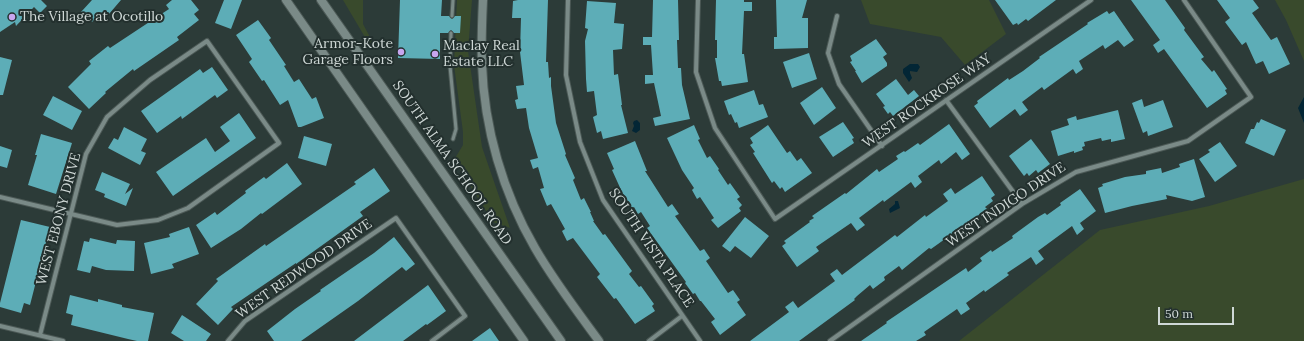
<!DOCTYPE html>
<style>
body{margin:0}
#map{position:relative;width:1304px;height:341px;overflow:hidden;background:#2c3b38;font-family:Lora,serif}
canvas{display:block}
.scale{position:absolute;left:1158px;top:307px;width:76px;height:18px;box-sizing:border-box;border:2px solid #cfd8d6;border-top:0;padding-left:5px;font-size:12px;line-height:14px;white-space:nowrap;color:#cfd8d6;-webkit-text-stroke:3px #23302e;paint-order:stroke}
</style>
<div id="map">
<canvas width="1304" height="341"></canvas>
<div class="scale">50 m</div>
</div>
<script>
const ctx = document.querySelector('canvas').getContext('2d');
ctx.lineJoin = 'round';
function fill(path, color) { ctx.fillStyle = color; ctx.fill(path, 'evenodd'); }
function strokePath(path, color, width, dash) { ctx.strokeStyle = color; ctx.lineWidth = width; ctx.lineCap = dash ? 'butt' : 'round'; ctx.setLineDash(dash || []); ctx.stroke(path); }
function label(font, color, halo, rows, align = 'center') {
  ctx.font = font + ' Lora,serif'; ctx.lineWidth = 4; ctx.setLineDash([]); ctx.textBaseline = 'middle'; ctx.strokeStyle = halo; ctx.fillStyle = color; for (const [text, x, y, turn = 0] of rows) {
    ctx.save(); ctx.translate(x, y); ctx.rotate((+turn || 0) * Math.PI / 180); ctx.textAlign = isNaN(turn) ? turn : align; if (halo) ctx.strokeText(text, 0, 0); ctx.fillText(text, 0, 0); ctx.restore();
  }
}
const green = new Path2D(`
 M343 0H363V24L372 41 369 44Z
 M457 0H472L468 51 482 147 510 228 493 222 454 160 463 145V132L454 65Z
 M861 0H989L1006 34 965 65 941 37 870 24Z
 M1275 0H1304V61L1286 20Z
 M1304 179V341H959L1100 230 1209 206Z`);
const water = new Path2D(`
 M910 64H918L920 67 917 72 910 71V73L912 78 909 82 903 73V69Z
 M1304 97V123L1298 108Z
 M637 120 640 123V130L636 133 632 131 634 126 633 123 634 121Z
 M895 201H898L900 208 890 213 889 209 895 204Z`);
const building = new Path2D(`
 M0 0H41L47 6 40 13 34 7 16 26 15 22 0 32Z
 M92 0H121L109 14 105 10 101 15 99 14 92 22 81 12Z
 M172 0H191L199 10 194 14 199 20 177 37 179 40 134 71 133 69 105 92 106 93 89 109 68 87 91 64 89 61 108 46 110 48 169 9 166 5Z
 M224 0H242L231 29 215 23Z
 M400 0H442L441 16H449L452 19 455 16H461L460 33H454L451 30 448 33H440V59L398 58Z
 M518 0H548L546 62H548L549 78 551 77V86L556 123 566 154 565 155 575 178 573 180 581 200 584 198 591 212H590L594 221H593L603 235 605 234 632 271 629 274 639 287 641 286 654 304 652 306 655 311 635 324 616 298 614 299 597 277 600 274 573 238 567 241 562 231 565 229 551 204 547 206 540 189 544 188 538 167 533 169 530 160 538 158 529 128 526 108 517 109 515 100 518 99 516 86 524 85 520 52 521 18H512L513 1Z
 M653 0H678L679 40H677L678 68H681L682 85 690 119 655 126 653 118 661 116 654 83 645 84V75H653L651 45H643V37H652Z
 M716 0H744V2H752V11H744L742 54H744L748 82 722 86 721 81H719L715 58H717V40H715Z
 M776 0H807L802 18H808V48L774 49V37H777Z
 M995 0H1056L1028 21 1026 19 1018 25 1017 23 1013 25Z
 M1131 0H1165L1185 28 1184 30 1204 57 1201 59 1212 72 1214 70 1227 89 1225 90 1227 94 1207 108 1164 49 1158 53 1153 45 1160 40Z
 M1217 0H1253L1259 8 1252 13 1271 40 1277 37 1290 64 1269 74 1263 61 1256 64 1246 42 1242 45 1225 22 1230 18Z
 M587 1 616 3 614 23 624 24 622 49 613 50 614 75 618 74 622 105H621L628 133 603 139 601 131 597 133 593 117 597 115 594 91 587 92 586 79 585 41 588 29 585 28Z
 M1107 11 1109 14 1114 11 1134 40 1124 47 1118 40 1105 49 1103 45 1079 61 1083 69 1076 74 1073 69 1044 90 1042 87 1022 102 1028 110 1020 116 1015 109 990 128 974 106 978 103 977 101 1008 78 1009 80 1023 71 1040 58 1039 57 1088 24 1087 23Z
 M258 20 271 38 269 40 286 65 284 66 294 82 299 79 312 99 316 97 324 118 301 127H298L288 100 280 105 264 80 262 81 249 62 252 59 236 35Z
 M876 39 887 54 883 57 887 63V66L862 83 855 71H856L850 62 852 61 850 56Z
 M809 53 817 79 792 88 783 62Z
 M0 57 12 60 3 95H0Z
 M212 67 228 90 217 98 215 95 182 119 181 116 157 133 141 111 200 69 203 73Z
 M896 79 908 95 914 90 919 96 893 116 890 112 888 114 883 107 885 106 876 94Z
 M822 87 836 108 814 125 800 103Z
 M754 90 759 105 763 104 768 117 739 128 737 122 735 123 731 114 729 115 724 101Z
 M53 96 82 111 72 130 43 115Z
 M1142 99 1144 107 1163 100 1173 127 1148 136 1147 131 1143 133 1132 103Z
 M1118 110 1125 139 1111 142V139L1102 141 1101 138 1084 142 1085 146 1082 147 1083 150 1074 153V151L1058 156 1051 131 1069 125 1067 119 1076 116 1077 120Z
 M239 113 256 138 173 196 156 172 206 138 215 152 230 141 220 127Z
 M1261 119 1286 130 1274 156 1245 143 1251 129H1254L1257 122 1259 123Z
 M843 122 854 138 852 139 854 143 833 157 819 137Z
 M949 124 970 154 962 160 956 152 941 164 939 160 918 176 922 182 915 188 911 182 884 202 883 200 859 218 865 225 857 231 851 223 816 247 819 251 797 267 782 246 786 243 784 241 810 222 809 221 814 218 812 216 845 193 846 194 877 169 879 172 898 159 896 156 904 151 905 152 918 143 920 145Z
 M694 125 700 139 698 140 707 158 710 156 719 169 718 170 728 185 730 183 740 197 737 199 742 205 739 208 741 211 718 228 711 220 714 218 700 197 697 199 692 190 694 188 682 170 667 138Z
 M768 125 787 153 790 151 797 161 801 158 812 173 785 192 782 187 780 189 774 181 772 183 753 153 755 152 750 145 753 143 750 138Z
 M124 127 147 139 141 151 146 153 140 165 108 148 114 138 118 140Z
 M41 134 72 143 56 194 28 185 37 155H35Z
 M304 136 332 144 326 166 298 158Z
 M1031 139 1050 164 1038 173 1036 170 1029 176 1027 173 1024 176 1009 156Z
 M635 141 647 171H645L668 207 672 204 679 214 675 216 700 251 704 249 710 258 706 261 728 293 733 290 740 300 737 302 746 315 720 335 711 322 715 319 701 301H700L695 293 693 294 685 283 686 282 647 228 650 226 641 212 638 214 634 207 632 208 622 192 612 170 614 169 607 153Z
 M1220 142 1237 166 1215 182 1199 159 1210 152 1208 150Z
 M0 146 12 150 7 168 0 166Z
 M1194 159 1205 197 1192 201 1166 195 1167 199 1132 206 1105 213 1098 188 1103 186 1102 184 1125 177 1146 174V171L1161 168 1162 173 1180 167 1179 164Z
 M287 163 302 184 262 214 261 213 241 229 211 248 196 225 215 212 217 215 246 193 245 191 264 177 266 179Z
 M374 168 390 191 360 212 363 216 296 264V263L231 307 233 309 218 325 196 304 218 281 216 279 265 244 266 246 356 184 354 182Z
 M102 172 130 184 125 194 133 188 126 206 104 197 105 194 95 190Z
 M982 176 995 195 991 198 993 201 985 207 987 209 931 249 929 248 902 270 899 266 884 277 885 280 873 289 870 285 857 296 854 299 855 300 799 341H750L789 312 785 307 793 301 798 308 835 281 830 274 837 269 842 275 895 235 897 237 925 215 926 217 948 201 943 194 951 188 955 194Z
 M1080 189 1096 211 1080 223 1084 229 1077 235 1072 226 1038 251 1044 259 1036 265 1031 257 1007 273 1009 275 985 292 984 290 966 303 970 309 961 315 957 309 924 332 926 335 916 341H861L887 323 886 322 966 268 968 272 982 261 980 258 991 250 992 252 1013 238 1012 236 1038 217 1045 213 1047 215 1061 205 1060 203Z
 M745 217 769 236 751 258 735 246 730 252 722 246Z
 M21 220 50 227 30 305 24 303 21 313 0 307V303Z
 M189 227 199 254 172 264 174 268 151 274 144 243 170 237 169 234Z
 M394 237 415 264 406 271 402 267 358 301 301 341H274L267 331 295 309 321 291 320 290 374 253Z
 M90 238 116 244 117 240 135 241 134 271 106 270 92 266 90 273 77 270 84 241 89 242Z
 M428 285 446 311 427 325 426 324 403 341H354Z
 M70 295 98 302V299L122 305V307L154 313 148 341H137L128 339 71 325 73 315 66 313Z
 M182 315 211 334 206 341H184L171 333Z
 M490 328 499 341H472Z`);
const lane = new Path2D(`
 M452 16 453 0
 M451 33 450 66 456 129 453 139`);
const street = new Path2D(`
 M568 0 566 75 580 142 603 200 700 341
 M698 0 696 72 715 128 775 219 1091 0
 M837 16 828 53 839 84 882 146
 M946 100 1022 204
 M0 197 71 214 117 225 158 220 188 208 279 143 207 41 150 80 107 117 86 154 40 335
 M0 326 63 341
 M228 341 245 321 396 218 465 316 432 341
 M649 341 682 316
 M830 341 1022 204 1076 172 1188 141 1251 97 1184 0`);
const secondary = new Path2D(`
 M286 0 524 341
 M321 0 561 341
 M483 0C482 21 481 42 482 64 484 128 503 193 535 248 554 281 577 311 599 341`);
const markers = [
 [12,17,4,"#c7a6ef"],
 [401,52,4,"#c7a6ef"],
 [435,54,4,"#c7a6ef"]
];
const poiNames = [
 ["The Village at Ocotillo",20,17],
 ["Armor-Kote",393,44,"right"],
 ["Garage Floors",393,60,"right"],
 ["Maclay Real",443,46],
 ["Estate LLC",443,62]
];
const streetNames = [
 ["WEST ROCKROSE WAY",927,101,-35],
 ["SOUTH ALMA SCHOOL ROAD",452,163,55],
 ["WEST INDIGO DRIVE",1006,205,-34],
 ["WEST EBONY DRIVE",59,219,-75],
 ["SOUTH VISTA PLACE",651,248,56],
 ["WEST REDWOOD DRIVE",304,269,-35]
];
fill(green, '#394a2c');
fill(water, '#032635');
fill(building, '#5dadb7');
strokePath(lane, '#4c5956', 5);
strokePath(street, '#4c5956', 6);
strokePath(secondary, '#4c5956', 10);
strokePath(lane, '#7a8a87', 3);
strokePath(street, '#7a8a87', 4);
strokePath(secondary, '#7a8a87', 8);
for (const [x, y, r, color] of markers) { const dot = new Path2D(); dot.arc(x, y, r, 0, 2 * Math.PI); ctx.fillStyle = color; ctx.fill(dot); strokePath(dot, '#23302e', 1.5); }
label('14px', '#cfd8d6', '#23302e', poiNames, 'left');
label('14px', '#cfd8d6', '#23302e', streetNames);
</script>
